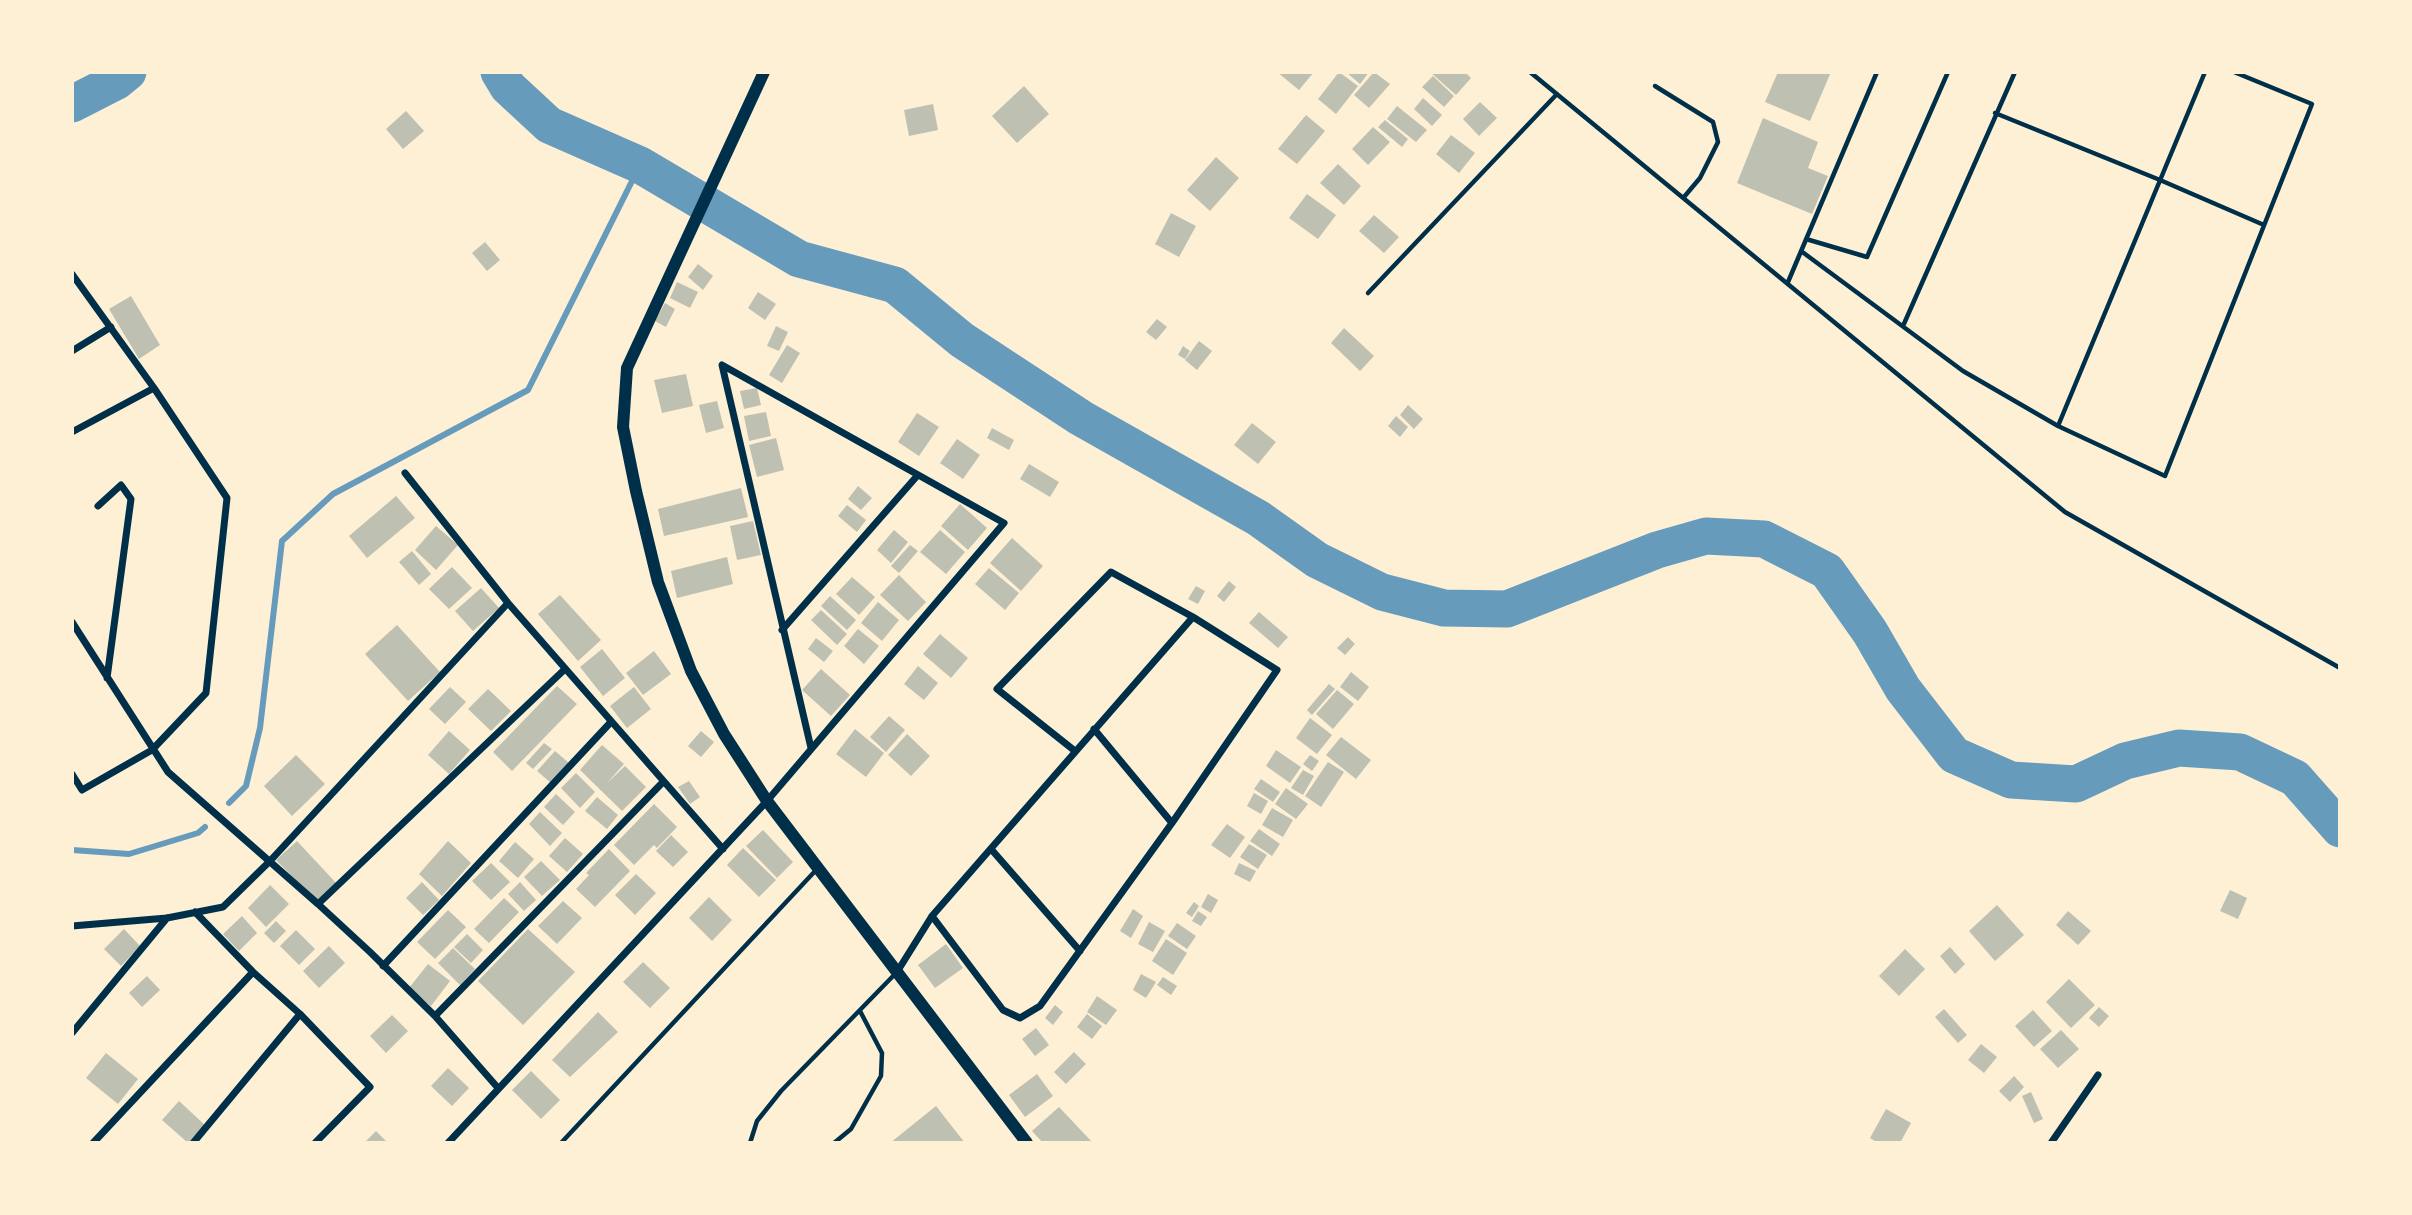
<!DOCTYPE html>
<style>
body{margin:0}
#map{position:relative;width:2412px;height:1215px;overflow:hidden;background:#fdf0d5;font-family:"Noto Sans",sans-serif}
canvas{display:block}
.frame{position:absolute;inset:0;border:74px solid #fdf0d5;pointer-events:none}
</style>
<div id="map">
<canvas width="2412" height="1215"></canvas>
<div class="frame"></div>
</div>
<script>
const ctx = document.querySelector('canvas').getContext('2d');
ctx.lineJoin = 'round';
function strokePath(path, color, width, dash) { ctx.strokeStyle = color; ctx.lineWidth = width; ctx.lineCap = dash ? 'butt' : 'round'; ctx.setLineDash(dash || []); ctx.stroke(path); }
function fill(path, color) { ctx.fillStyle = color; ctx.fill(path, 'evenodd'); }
const stream = new Path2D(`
 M229 803 246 786 260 728 282 541 333 494 528 390 640 165
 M72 850 129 854 198 833 205 827`);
const river = new Path2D(`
 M499 72 508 87 549 125 640 165 799 259 895 285 962 340 1081 418 1258 518 1317 560 1382 592 1444 608 1507 609 1657 550 1706 536 1764 539 1827 571 1870 632 1903 689 1954 755 2011 780 2076 784 2125 761 2179 748 2240 752 2295 778 2340 829
 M72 104 117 81 128 72`);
const building = new Path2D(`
 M1277 72H1314L1299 90Z
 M1339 72 1358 86 1336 114 1318 99Z
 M1346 72H1369L1360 84Z
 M1374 72 1390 84 1369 108 1354 95Z
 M1430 72H1465L1471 78 1456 95Z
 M1778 72H1831L1810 121 1765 102Z
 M1433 76 1454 96 1444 107 1422 87Z
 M1024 86 1049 114 1017 143 992 116Z
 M1423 98 1442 115 1432 126 1414 109Z
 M1480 102 1497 118 1479 136 1463 119Z
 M933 104 938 130 909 136 904 110Z
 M1397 106 1427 130 1416 142 1387 119Z
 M406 111 424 131 403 149 386 129Z
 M1306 115 1325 131 1297 164 1278 149Z
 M1763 118 1818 142 1808 168 1828 176 1812 214 1737 183Z
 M1385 120 1408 139 1402 147 1378 127Z
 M1373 127 1390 142 1368 165 1352 149Z
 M1451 135 1475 153 1459 173 1436 154Z
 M1216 157 1239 178 1210 211 1187 190Z
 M1338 164 1361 186 1344 205 1320 183Z
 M1307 194 1336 215 1318 239 1289 218Z
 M1171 213 1196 226 1179 257 1155 244Z
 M1374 215 1399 237 1384 253 1359 231Z
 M485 242 500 260 487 271 472 253Z
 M698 264 713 276 703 290 688 277Z
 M677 282 698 292 690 308 670 298Z
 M758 292 776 304 765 320 748 308Z
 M131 296 160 345 139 359 109 309Z
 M665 303 675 309 666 327 655 321Z
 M1157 319 1167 327 1156 340 1146 332Z
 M776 326 788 332 779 351 767 346Z
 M1344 328 1374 356 1360 371 1331 343Z
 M1199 341 1212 351 1197 370 1185 360Z
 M787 345 800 353 782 383 769 375Z
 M1183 346 1190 351 1185 359 1178 355Z
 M686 374 693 406 662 413 654 380Z
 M757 388 761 405 744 409 740 391Z
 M717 401 724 428 706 433 699 405Z
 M1408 405 1423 419 1414 429 1400 415Z
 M766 412 771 436 749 441 744 416Z
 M917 413 939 427 919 456 898 442Z
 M1396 416 1408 427 1400 437 1388 426Z
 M1252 423 1276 442 1258 464 1234 445Z
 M992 428 1014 440 1009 450 987 438Z
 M776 438 784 470 757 477 749 445Z
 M957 439 980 455 963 479 940 463Z
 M1029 464 1059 482 1050 497 1020 479Z
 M858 486 872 498 861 510 848 499Z
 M741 488 748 517 664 536 658 509Z
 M396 496 415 518 367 558 349 536Z
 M960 504 987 528 968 550 941 526Z
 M847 505 866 520 857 532 838 516Z
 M753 521 761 555 737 560 730 526Z
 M436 526 458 545 436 570 415 550Z
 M894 530 908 542 891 563 877 550Z
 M940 530 965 552 946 574 920 552Z
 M1012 538 1043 566 1021 591 990 563Z
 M910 545 918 551 899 573 891 566Z
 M412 551 431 574 419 585 399 562Z
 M727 557 733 584 677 598 671 571Z
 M452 567 472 588 449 609 429 589Z
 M989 568 1019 593 1005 610 975 584Z
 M899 575 926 602 908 621 880 595Z
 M852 577 875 597 859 615 836 594Z
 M1229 581 1236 587 1224 602 1217 596Z
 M1196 586 1205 591 1198 604 1188 599Z
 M481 588 499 608 473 631 455 611Z
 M560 595 601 640 578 661 538 614Z
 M830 596 856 620 847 630 821 606Z
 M878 602 899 620 882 641 861 623Z
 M821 610 847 634 837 645 811 620Z
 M1259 612 1288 637 1278 648 1249 623Z
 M397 625 440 672 408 701 365 654Z
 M858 629 879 646 864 664 844 646Z
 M940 634 968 658 951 678 923 654Z
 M1348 637 1355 644 1345 655 1337 648Z
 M816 638 833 651 824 662 808 649Z
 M602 649 625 678 603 696 580 667Z
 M654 651 671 674 643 695 626 673Z
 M918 666 938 683 924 700 904 684Z
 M821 669 850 695 831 716 802 690Z
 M1351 672 1369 687 1358 701 1340 687Z
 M1329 684 1335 689 1312 715 1307 710Z
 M557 686 577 704 512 771 493 752Z
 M450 687 466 702 445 724 429 709Z
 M634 687 651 709 627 728 610 706Z
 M488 689 511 711 491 731 468 709Z
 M1337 690 1354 704 1333 729 1316 714Z
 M889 716 905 730 886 752 870 737Z
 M1310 718 1332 735 1317 754 1296 738Z
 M855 729 884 753 866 777 836 754Z
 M449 731 470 750 449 774 428 755Z
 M701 731 714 742 701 757 688 746Z
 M907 734 930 756 911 776 888 755Z
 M1341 737 1371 760 1356 779 1326 755Z
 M544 743 552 749 533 769 526 763Z
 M602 745 624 764 607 783 625 766 646 787 622 811 580 770Z
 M1276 750 1301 767 1290 783 1266 766Z
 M555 751 569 763 551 783 537 771Z
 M296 755 325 784 292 816 264 786Z
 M1310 755 1319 761 1312 771 1303 764Z
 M1328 762 1344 772 1321 807 1305 796Z
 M1303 770 1314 776 1303 795 1291 788Z
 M576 773 595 792 580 808 561 788Z
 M1261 779 1280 792 1273 802 1254 789Z
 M689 781 700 797 690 804 678 787Z
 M1286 788 1308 804 1296 819 1275 804Z
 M1254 793 1268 801 1261 814 1247 806Z
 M556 794 575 812 563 825 544 807Z
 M597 797 618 815 607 829 585 811Z
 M654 804 677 827 657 848 654 845 634 865 614 845Z
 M1272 808 1293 820 1283 837 1262 825Z
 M540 812 562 833 550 846 529 824Z
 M1227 824 1245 837 1230 858 1211 845Z
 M1259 829 1280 844 1272 856 1250 841Z
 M763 830 793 862 777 878 746 846Z
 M671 835 688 852 673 867 656 851Z
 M565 838 583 854 567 872 549 856Z
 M297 841 338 885 318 903 276 860Z
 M448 841 471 863 442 896 419 874Z
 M515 842 534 859 518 878 499 861Z
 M1249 844 1267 855 1258 869 1240 857Z
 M743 848 776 880 759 897 727 865Z
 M609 849 630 871 595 907 576 889 589 875 586 873Z
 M541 861 560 880 542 896 524 877Z
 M491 863 510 882 491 900 472 881Z
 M1239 863 1256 871 1250 882 1234 874Z
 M636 874 656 893 635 915 615 895Z
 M422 882 439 900 423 915 406 898Z
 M520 882 536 900 524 911 508 894Z
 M270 885 289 904 266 927 248 908Z
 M2230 890 2247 898 2238 919 2220 911Z
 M1208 894 1218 900 1211 913 1201 907Z
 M709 897 732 920 712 941 689 918Z
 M504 898 519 912 489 943 474 929Z
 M563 901 582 918 557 944 538 926Z
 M1194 902 1199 906 1192 917 1186 913Z
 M1997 905 2024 935 1995 961 1969 931Z
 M1133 909 1143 916 1131 938 1120 931Z
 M448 910 466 927 435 959 417 942Z
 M1198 911 1207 917 1201 926 1192 921Z
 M2068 911 2091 931 2078 945 2056 925Z
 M242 916 257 933 239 951 223 934Z
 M276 921 286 931 274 943 264 933Z
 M1149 922 1165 931 1153 952 1138 944Z
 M1177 923 1196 936 1187 949 1168 936Z
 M124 929 140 946 121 966 104 949Z
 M528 929 575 972 523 1025 478 981Z
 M296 930 315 949 299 965 280 946Z
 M467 934 483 950 471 963 454 947Z
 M1166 939 1187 953 1173 975 1152 961Z
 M946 944 963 968 935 988 918 965Z
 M329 946 345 963 319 988 303 971Z
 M1950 947 1965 964 1955 974 1940 956Z
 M453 948 475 969 460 985 438 963Z
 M1905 949 1925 969 1899 996 1879 976Z
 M643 962 670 988 650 1008 623 982Z
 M428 964 450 981 431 1006 409 988Z
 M1141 974 1156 982 1146 998 1133 990Z
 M147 976 160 990 142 1007 129 993Z
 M1163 977 1177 986 1171 995 1157 985Z
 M2069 979 2095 1005 2071 1028 2046 1002Z
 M1097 996 1117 1010 1106 1025 1087 1012Z
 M1055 1005 1063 1012 1053 1025 1045 1018Z
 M2099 1007 2109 1016 2099 1027 2089 1018Z
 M1944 1009 1967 1035 1958 1043 1935 1017Z
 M2033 1010 2052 1031 2034 1047 2015 1026Z
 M598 1012 618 1032 570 1077 552 1060Z
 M1087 1014 1102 1026 1092 1039 1077 1027Z
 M392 1015 408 1031 386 1053 370 1036Z
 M1036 1028 1049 1045 1035 1056 1022 1039Z
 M2061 1030 2079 1049 2058 1068 2040 1049Z
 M1981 1044 1997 1057 1984 1073 1968 1060Z
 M1074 1052 1086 1064 1066 1084 1054 1072Z
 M106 1053 138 1079 118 1104 86 1078Z
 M448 1068 469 1088 452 1106 431 1086Z
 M531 1071 560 1100 541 1119 512 1090Z
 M1037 1074 1053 1096 1025 1117 1009 1095Z
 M2014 1076 2024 1087 2010 1102 1999 1091Z
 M2031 1092 2043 1119 2034 1123 2022 1096Z
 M179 1101 205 1125 188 1143 162 1120Z
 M936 1106 965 1143H890Z
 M1059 1107 1093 1143H1043L1032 1131Z
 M1886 1109 1911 1123 1900 1143H1878L1870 1138Z
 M376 1131 388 1143H364Z`);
const service = new Path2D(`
 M1530 72 2065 512 2340 668
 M1655 86 1713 122 1718 142 1700 178 1684 197
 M1995 113 2160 180 2264 225
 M1806 239 1867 257 1948 72
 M1801 251 1963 371 2058 426 2165 476 2312 104 2234 72
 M1788 282 1877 72
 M1368 293 1557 94
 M1903 326 2015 72
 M2058 426 2205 72
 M561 1143 817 869
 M750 1143 757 1121 781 1091 896 973
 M834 1143 851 1129 881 1076 882 1053 860 1011`);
const minor = new Path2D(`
 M72 274 154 388 227 498 206 693 152 750 82 790 72 774
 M72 351 111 327
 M72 432 154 388
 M405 473 508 603 723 849
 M98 506 121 485 131 499 107 678
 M72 622 168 772 318 904 370 952 435 1016 498 1088
 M782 630 917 476
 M1094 729 1172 823
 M991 849 1080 951
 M318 904 565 669
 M195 912 253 972 300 1014 370 1087 315 1143
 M932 916 1003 1010 1020 1018 1040 1006 1172 823 1277 670 1193 617 1111 572 997 689 1075 751
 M72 926 167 918 223 907 270 861 508 603
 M383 966 610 723
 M897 972 932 916 1193 617
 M435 1016 663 782
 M72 1033 167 918
 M93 1143 253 972
 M193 1143 300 1014
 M448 1143 767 801 1004 523 722 365 811 748
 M2051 1143 2098 1075`);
const secondary = new Path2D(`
 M764 72 627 368 623 427 636 491 658 582 691 671 724 734 767 801 1027 1143`);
strokePath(stream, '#669bbc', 6);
strokePath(river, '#669bbc', 37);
fill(building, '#bec0b2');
strokePath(service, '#003049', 4.5);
strokePath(minor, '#003049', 7);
strokePath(secondary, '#003049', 12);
</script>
